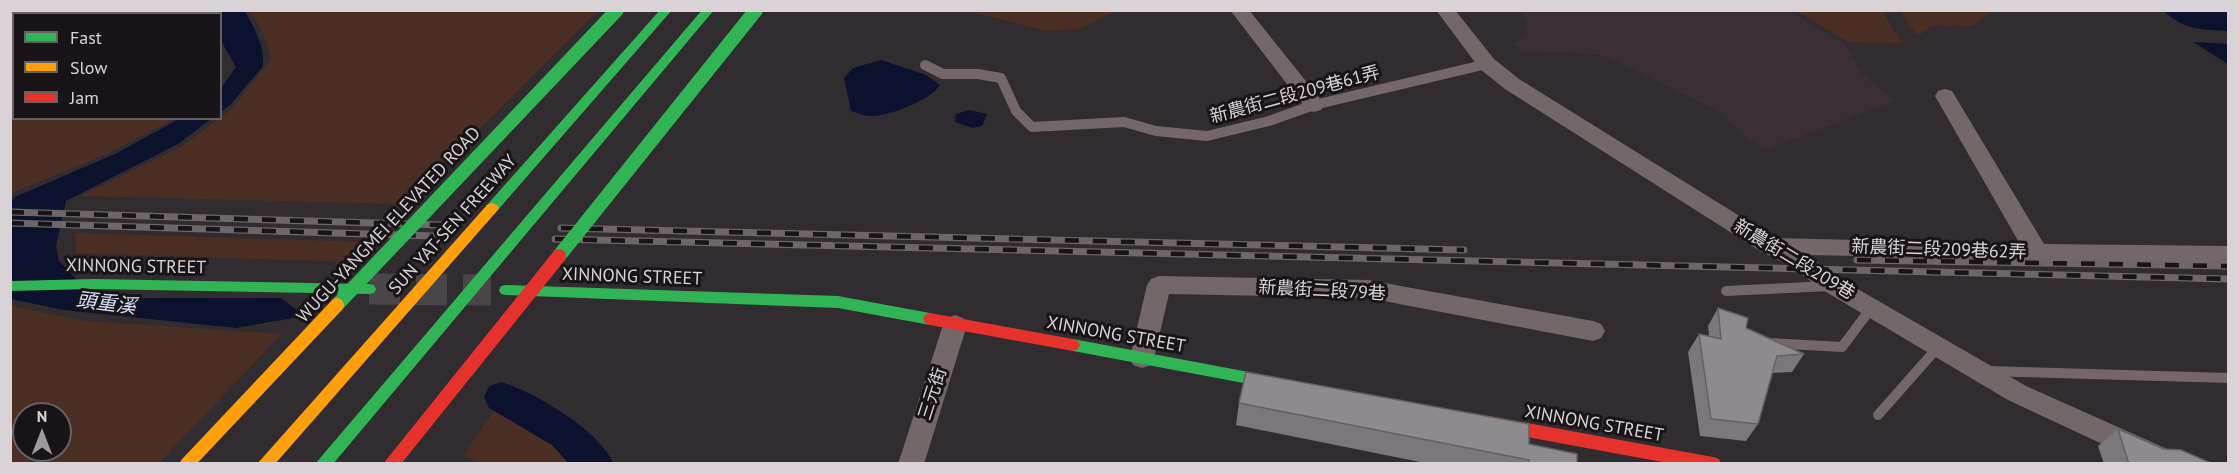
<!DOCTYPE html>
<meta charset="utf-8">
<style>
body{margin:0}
#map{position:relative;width:2239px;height:474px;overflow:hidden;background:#312c2f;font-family:"PT Sans",sans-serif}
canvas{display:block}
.frame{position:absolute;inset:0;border:12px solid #d9d3d7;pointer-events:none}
.legend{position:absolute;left:12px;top:12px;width:210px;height:108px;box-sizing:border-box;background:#181417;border:2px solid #656064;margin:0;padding:8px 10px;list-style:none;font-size:18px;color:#d9d3d7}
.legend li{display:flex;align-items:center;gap:12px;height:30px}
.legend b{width:30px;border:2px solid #656064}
.north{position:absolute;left:12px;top:402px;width:60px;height:60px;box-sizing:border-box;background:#181417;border:2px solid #656064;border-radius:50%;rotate:0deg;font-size:16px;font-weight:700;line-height:24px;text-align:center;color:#d9d3d7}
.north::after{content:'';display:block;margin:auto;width:21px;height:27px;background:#9e999c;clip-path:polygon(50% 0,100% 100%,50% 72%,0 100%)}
</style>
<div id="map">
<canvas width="2239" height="474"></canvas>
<div class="frame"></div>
<ul class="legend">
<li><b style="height:8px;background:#30b455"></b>Fast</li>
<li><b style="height:8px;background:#ff9f0a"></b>Slow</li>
<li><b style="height:8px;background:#e5322d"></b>Jam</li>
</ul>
<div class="north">N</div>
</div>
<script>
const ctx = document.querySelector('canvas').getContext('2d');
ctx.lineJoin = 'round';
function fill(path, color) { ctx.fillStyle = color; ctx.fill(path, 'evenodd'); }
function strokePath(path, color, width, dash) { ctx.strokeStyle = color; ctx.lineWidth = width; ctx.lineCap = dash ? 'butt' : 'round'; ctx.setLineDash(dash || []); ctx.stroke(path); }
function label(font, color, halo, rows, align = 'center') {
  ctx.font = font + ' "PT Sans","Noto Sans TC",sans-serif'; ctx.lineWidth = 6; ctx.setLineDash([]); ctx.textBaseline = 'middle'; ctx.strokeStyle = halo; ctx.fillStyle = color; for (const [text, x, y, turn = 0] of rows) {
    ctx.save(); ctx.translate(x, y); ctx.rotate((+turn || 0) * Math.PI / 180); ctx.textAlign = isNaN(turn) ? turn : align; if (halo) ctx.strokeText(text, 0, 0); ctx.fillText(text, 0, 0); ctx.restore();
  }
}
const built = new Path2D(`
 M1528 10 1790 11 1846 45 1861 73 1895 101 1765 150 1739 131 1718 111 1605 56 1563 52 1521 53 1513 43 1526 36 1527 20 1521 14Z`);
const green = new Path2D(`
 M251 11H598L405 204 80 196 181 147 220 118 236 104 271 59 263 33Z
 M970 11V10L1114 11 1080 29 1045 31Z
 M1796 11H1882L1902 43 1848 42Z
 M1900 11H1990C1969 37 1959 20 1934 26 1928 27 1922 33 1918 36Z
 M13 101 14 118 174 119 107 154 11 193 10 102Z
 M75 233H76L367 242 351 262 76 253Z
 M11 306 85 321 282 334 159 463H11ZM24 414H60V450H24Z
 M495 410 567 455 573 463H477L464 454Z`);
const water = new Path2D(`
 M214 11H245C254 28 265 46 263 66L231 104 221 112V88L236 67 221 41 220 14 214 13Z
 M2164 11H2228V31C2200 29 2185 31 2164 11Z
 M2194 42 2228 44V64L2193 42Z
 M881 60 926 75 940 85C931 100 888 117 870 116 864 116 857 112 851 111L844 78 853 68Z
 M969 110 987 114 982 126 973 128 955 122 956 114Z
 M179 119H211L178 144 66 201 56 246 59 261 95 298H281L304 316 236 328 64 310 11 299 10 203 15 197 117 153Z`);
const river = new Path2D(`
 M502 382C537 394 598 429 614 464H569L552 445 489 408 484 397 489 386Z`);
const secondaryTunnel = new Path2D(`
 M369 289 491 290`);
const lane = new Path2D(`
 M925 65 943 74H978L1001 78 1016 111 1032 127 1124 122 1156 131 1207 136 1269 121 1314 105 1487 64
 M1726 291 1830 286
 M1769 343 1842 347 1872 307
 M1987 371 2228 378
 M1878 415 1939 346`);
const street = new Path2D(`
 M1230 10H1249L1321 100 1324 105 1321 110 1314 112 1307 110Z
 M1436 10H1455L1494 59 1519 79 1775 238 2020 244 1935 96 1938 91 1945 89 1952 91 2044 244 2228 246V264L1808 255 1842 280 2026 386 2183 456 2187 464H2145L2008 400 1826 292 1788 265 1760 251 1505 89 1480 69Z
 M1159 276 1368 280 1593 321 1601 324 1605 331 1601 338 1593 341 1368 298 1169 294 1154 358 1151 365 1142 368 1133 365 1130 358 1147 285 1151 279Z
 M955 315 963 318 967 325 924 464H898L943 325 947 318Z`);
const fast = new Path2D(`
 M660 10H672L497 211H487L485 208 487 205Z
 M702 10H714L333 464H315Z
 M93 279 369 284 374 285 376 289 374 293 369 294 93 289 10 291V281Z
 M506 285 838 296 930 313 935 315 937 319 935 323 930 325 838 308 506 295 501 294 499 290 501 286Z
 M1073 339 1286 379 1291 381 1293 385 1291 389 1286 391 1073 351 1068 349 1066 345 1068 341Z`);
const slow = new Path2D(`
 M492 203 497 205 499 208 497 211 275 464H257L487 205Z`);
const jam = new Path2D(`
 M930 313 1073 339 1078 341 1080 345 1078 349 1073 351 930 325 925 323 923 319 925 315Z
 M1489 416 1713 457 1719 459 1721 464H1673L1489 430 1484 428 1481 423 1484 418Z`);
const rail = new Path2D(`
 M10 212 442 225
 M10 223 433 236
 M561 228 1464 250
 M555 239 2228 279
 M1857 260 2228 266`);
const fastBridge = new Path2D(`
 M559 256 756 10
 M337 305 617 10`);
const slowBridge = new Path2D(`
 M187 464 337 305`);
const jamBridge = new Path2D(`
 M392 464 559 256`);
const wall = new Path2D(`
 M1718 308 1746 328 1804 354 1792 372 1772 373 1758 424 1746 441 1700 436 1688 352 1699 334 1709 336 1708 326Z
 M1239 403 1577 464H1430L1236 425Z
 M2118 429 2164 449 2213 464H2104L2098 446Z`);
const building = new Path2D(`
 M1718 308 1748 318 1746 328 1804 354 1777 356 1758 424 1711 419 1699 334 1721 339Z
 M1246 372 1529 424V444L1577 454V464H1529V460L1239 403Z
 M2118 429 2164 449 2181 450 2213 464H2129Z`);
const streetNames = [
 ["新農街二段209巷61弄",1295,95,-15],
 ["WUGU-YANGMEI ELEVATED ROAD",389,225,-47],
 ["SUN YAT-SEN FREEWAY",453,225,-48],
 ["新農街二段209巷62弄",1939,250,2],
 ["新農街二段209巷",1794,260,31],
 ["XINNONG STREET",136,267,1],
 ["XINNONG STREET",632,277,2],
 ["新農街二段79巷",1322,291,3],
 ["XINNONG STREET",1116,335,10],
 ["三元街",933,394,-72],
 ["XINNONG STREET",1594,424,10]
];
const waterNames = [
 ["頭重溪",106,304,7]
];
fill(built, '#3b2e37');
fill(green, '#4c2f24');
fill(water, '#0c112e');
fill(river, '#0c112e');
strokePath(secondaryTunnel, '#4a4548', 31, [31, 16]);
strokePath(lane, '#736769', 10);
fill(street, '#736769');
fill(fast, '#30b455');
fill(slow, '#ff9f0a');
fill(jam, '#e5322d');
strokePath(rail, '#6e6668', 7);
strokePath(rail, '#181417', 4.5, [14]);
strokePath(fastBridge, '#30b455', 14);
strokePath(slowBridge, '#ff9f0a', 14);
strokePath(jamBridge, '#e5322d', 14);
fill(wall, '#7a787b');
fill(building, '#8e8b8f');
strokePath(building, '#636164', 1.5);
label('18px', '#d9d3d7', '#181417', streetNames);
label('italic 20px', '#d9e2fd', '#181417', waterNames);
</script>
